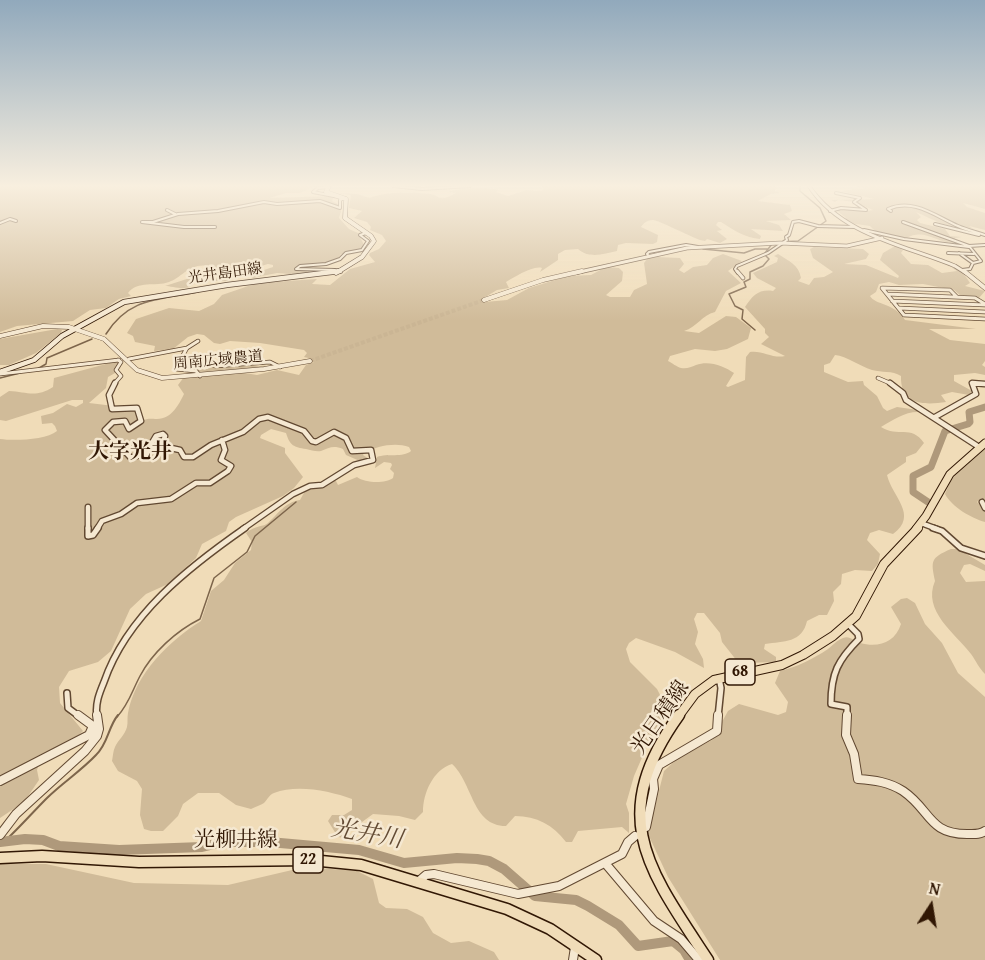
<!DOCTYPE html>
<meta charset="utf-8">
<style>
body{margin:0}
#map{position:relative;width:985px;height:960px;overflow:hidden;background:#f0dcb8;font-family:"Gentium Book Plus",serif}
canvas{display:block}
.north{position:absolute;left:901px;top:876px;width:60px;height:60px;-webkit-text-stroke:4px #f5e8d1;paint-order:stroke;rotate:12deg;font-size:16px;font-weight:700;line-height:24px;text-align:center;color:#311704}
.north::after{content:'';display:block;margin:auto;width:21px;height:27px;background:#311704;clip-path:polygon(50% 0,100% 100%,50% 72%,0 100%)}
</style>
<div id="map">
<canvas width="985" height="960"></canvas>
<div class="north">N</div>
</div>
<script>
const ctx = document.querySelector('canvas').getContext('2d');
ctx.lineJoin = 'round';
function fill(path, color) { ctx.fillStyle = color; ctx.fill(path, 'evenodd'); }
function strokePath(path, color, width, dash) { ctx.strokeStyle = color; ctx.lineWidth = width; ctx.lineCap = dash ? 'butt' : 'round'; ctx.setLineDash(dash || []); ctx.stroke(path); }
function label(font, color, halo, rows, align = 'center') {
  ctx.font = font + ' "Gentium Book Plus","Noto Serif JP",serif'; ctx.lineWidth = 5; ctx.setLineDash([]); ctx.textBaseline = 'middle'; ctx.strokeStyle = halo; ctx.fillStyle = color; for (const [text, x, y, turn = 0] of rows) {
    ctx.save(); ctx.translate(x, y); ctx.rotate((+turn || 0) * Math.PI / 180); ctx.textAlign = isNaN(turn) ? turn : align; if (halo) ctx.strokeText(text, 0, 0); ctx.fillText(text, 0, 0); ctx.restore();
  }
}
const green = new Path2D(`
 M0 186H316L300 193H286L270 198 334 196 332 201 338 204 341 211 339 218 349 229 358 233 366 249 356 253 341 254 336 261 309 268 310 271 303 275 277 273 252 278 249 275 273 267V265L268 264 241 272 228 281H213L220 276C205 271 200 281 189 287 183 290 171 286 165 286L193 277 188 275 210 268 208 266C189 263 182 278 169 282 155 287 138 280 128 293L131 296 119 299 106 308 90 310 73 321 17 326 0 332Z
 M542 186H774L777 188 775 191 781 193 771 194 758 201 790 205 792 211 784 214 791 220 766 221 779 225 783 231 751 229 761 236 760 239C745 238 734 230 721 222H718L716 225 722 230 717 231 727 239 720 243 707 239 705 241 700 240C691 237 658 220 653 220 647 220 644 223 641 227L658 235 657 242 653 244 626 243 618 245 617 251C604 254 589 259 578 249L565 250 558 254V260L540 272 542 268C533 265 515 277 506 282L509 288 497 290 482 299 485 302 507 300 529 288 568 276 591 275 606 267 619 268 623 272 622 281 606 295 610 297H630L634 290 647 284 644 263 647 259 657 257 680 258 684 264 679 270 684 273 693 267 707 265 713 258 723 254 742 261 728 271 741 283 726 291 715 312C702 315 697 327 684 331L699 333 726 316 736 317 751 328 748 339 727 349 715 351 695 349 670 356 668 361C672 363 677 367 681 368 687 369 691 367 696 365 709 360 724 366 734 373L726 386 728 387 745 380 746 357 750 352C762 350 773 359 785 356L761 344 769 337 765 333V329L745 307C753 295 759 289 773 291L776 288 757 278 753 273 777 262 778 258 774 256 778 254C789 261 799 265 801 278L798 281 809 285 814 278 824 277 833 272 813 258 810 249 814 247 863 249 869 254 866 259 844 264 866 265 898 278 899 276 880 260 883 253 895 246 903 250 901 253 911 264 928 265 942 273 957 271 951 267C960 268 965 275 970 283L965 286 985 291 979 298 961 296 954 290 923 284 899 285 889 282 879 284 876 292 870 296C875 305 895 303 905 320L976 329H929L950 340 985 344V361L982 365 985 367V375L975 373 954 375V381L972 391 969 395 952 392 941 395 946 402C926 405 900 406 901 376 892 370 882 373 872 370 859 366 847 356 835 355L830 363 824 365V372L848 382 863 381 864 385 877 396 883 408 887 411 897 407 918 410V412C904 412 893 420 881 427 898 438 911 424 924 443L916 453 906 457V462L887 475C892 497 919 515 893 534L879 530 870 533 867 540 880 554 878 564 872 571 855 570 842 574 841 584 833 592 834 601 827 615H819L807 621C802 643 784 641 765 644L764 649 776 657V662L744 663 737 661 722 642 720 633 704 613H697L694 619 698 632 695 644 703 659 704 668 675 652 636 638 629 643 626 649 630 662 657 689 670 714 651 737 634 776 626 804 629 813V833L622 827 578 831 572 842H566C553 825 537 816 515 816L506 826C472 826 473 783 452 764 433 770 423 793 423 812L415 820 399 816 373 814C362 823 353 826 345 838L338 837 328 821 332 815H344L352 810V799C330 791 297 784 274 793 269 795 268 799 264 803 261 805 255 807 251 809L236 805 219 793H198L183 804 178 816 163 831H151L144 829 140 815 142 789 137 781 118 771 112 761C113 756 113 751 115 747 118 740 125 735 127 727 128 723 127 718 128 713 135 674 170 640 201 621L211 591 224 580 235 563 251 550 252 542 246 533C255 525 264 527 268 523 278 514 285 502 300 500L305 491 332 481H336L338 485 357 477C365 483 385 484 393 478L394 473 390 469 392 465 391 463 384 462 375 468 377 457C387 453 403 458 411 451L409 447C395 442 377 446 364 453L363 455 369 459 362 462 346 455 343 449C333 445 329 448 321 451 316 452 311 450 306 449 294 447 290 446 286 433L271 429 261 435 260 438 285 448V453L303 477 294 488 283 496 236 517 229 522 226 531 202 544 196 558 168 584 146 594 130 609 111 651 98 662 69 671 59 687 60 703 83 731 76 738 41 757 37 770 39 780 24 802 0 818V439C14 441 46 440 57 431L55 426 52 423 42 424 41 416 53 413 67 404 76 407 83 403V400H72L6 421 0 420V397L9 391C27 392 36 398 53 387L54 378 117 361 119 363 115 373 108 377 106 388 89 403 114 406 117 411 128 408 137 410 142 421C148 418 150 419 157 419 172 419 179 404 184 394L178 385 187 373 205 365 215 368 236 365 269 366 272 367 245 370V373L257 375 277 370 299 375 306 365 314 362 313 359 304 357 307 353 304 350 260 343 230 341 220 344 214 343 204 335 197 334 188 337 173 349 154 351 155 346 135 342 133 336 127 333 136 319 169 308 199 311 214 304 222 295 257 283 317 279 312 284 330 285 350 269 375 262 369 255 370 253 379 249 386 241 382 235 370 230 371 227 367 222 354 218 362 211 349 208 351 195 335 193 357 194 370 198C384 191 416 192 431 194 437 195 438 199 444 198 450 197 451 195 456 193L447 192C462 188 484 186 499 190L496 192 508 196 526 190 541 191 543 190Z
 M856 186H985V209L963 203 967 207 985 213V230L969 226 975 230 971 231 940 223 916 212 921 217 917 220 920 223 945 229 950 236 962 237 955 238 954 243C934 242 925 228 906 238L875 231 870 226 849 223 844 220 846 218 836 210 857 207 867 211 873 210 855 202 838 200 835 202 831 200 874 199 840 191 866 188Z
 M57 329 62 330 61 333 36 353 9 365H0V339Z
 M985 449V501L981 498 977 502 985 510V522C971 518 952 507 945 494 953 473 966 461 985 449Z
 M951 549H958L985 565V571L970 564 964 565 960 573 966 582 985 581V674C979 668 976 661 971 654 955 633 922 611 935 581 931 561 930 558 951 549Z
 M907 598 915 603 925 624 942 643 958 673 985 697V960H720L668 877 648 834 664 771 677 759 712 740 728 711 739 704 778 715 786 712 788 702 775 683 780 671C797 667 813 659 828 649 832 646 837 640 843 638 850 635 854 642 860 643 878 648 895 643 901 624L891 607 901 599Z
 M0 864H46L134 883 228 885 305 867 357 871 373 879 379 903 386 908 407 909 423 917 433 933 451 943 469 941 494 952 499 960H0Z`);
const streamFar1 = new Path2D(`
 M776 242 798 241 826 221 820 208 800 191V186
 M703 249 744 253 755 249H768
 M659 251 680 247
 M765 253 772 244
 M755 330 742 319 743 310 735 306 729 294 746 287 744 282 750 279V272L763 266 769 259 765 255
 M106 334C129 297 159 300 198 292
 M39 368 46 364 47 358 92 339
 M0 378 20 373
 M117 717C129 704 132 691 140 676 152 653 176 631 200 619L214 578 247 552 255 536 296 502`);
const stream = new Path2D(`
 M5 841C20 827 33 812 47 798 62 783 81 771 96 755 108 744 108 727 118 715`);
const riverFar1 = new Path2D(`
 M928 502 913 492V476L931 467 945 431 968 424 970 422 969 412 985 407`);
const river = new Path2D(`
 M0 842 25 839 43 840 59 846 119 850 202 847 223 842H269L359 850 404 863 457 858 477 859 489 861 504 869 535 896 576 900 588 906 619 925 638 946 673 941 684 950 690 960`);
const tertiaryTunnel = new Path2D(`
 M310 361 484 300`);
const minorFar4 = new Path2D(`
 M393 186 422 189 470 186
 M328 187 318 188 313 192 339 197
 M167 210 175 214
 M830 211 841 208 866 210 854 202 860 198 836 193
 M891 211 888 209C914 198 935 216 958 226 967 230 976 232 985 235
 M903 222 969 246 985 245
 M0 223 10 219 16 221
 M935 224 979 235
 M215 227H184L142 222H153L178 214 218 211 264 202 277 204 320 201 340 208V200L345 198
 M864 230 904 239 969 247
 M948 253 974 254
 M959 253 973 263
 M649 256 647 254 649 252 686 245 698 247
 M335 270 296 269 300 266 326 264 340 259 346 253 362 250 368 241 360 235 366 233
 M962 270 970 269 973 263 981 261 969 246
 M738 273 735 269 737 266 768 253 787 240 786 237 789 235 793 222 799 221 818 226 854 227`);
const minorFar3 = new Path2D(`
 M737 271 743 278
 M887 294 975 298 985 304
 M957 297 950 290 882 288 904 315 985 319
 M892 301 985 305
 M899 308 985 312
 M187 348 175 369 196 371 200 376
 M129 359 187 348 198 341
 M187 370 207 363 215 366 270 362 280 367
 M0 374 119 360
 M878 378 892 384
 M114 384 121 376 116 370 121 362 118 360
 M973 384H985`);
const minorFar2 = new Path2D(`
 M115 383 109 395 112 409 137 408 141 421 129 429 125 421 113 422 105 430 131 458 146 453 156 436 163 434 165 436 162 446 180 450 184 457H193L211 445 243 432 259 419 268 417 304 431 312 441 316 442 334 432 346 438 352 451 371 450 373 460 354 465 322 485 310 486 293 494 243 529
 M890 383 903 393 906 400 979 447
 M935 417 976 394 972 383 985 384
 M982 502 985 508
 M88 507V529
 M921 523 937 529
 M97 529 102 521 121 514 137 503 171 499 196 483H210L228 471 231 466 221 460 225 450 222 440`);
const minorFar1 = new Path2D(`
 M88 528V536L93 535 98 528
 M933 528 942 531 961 548 985 556
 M67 693 68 708 80 717
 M97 717C95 704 99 694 104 682 127 615 189 567 245 528
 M718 717 721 688 719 678
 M847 717V707L831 704C831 673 838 660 859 639L858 634 848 624`);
const minor = new Path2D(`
 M78 715 93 726 89 735
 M847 715 846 735 854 754 858 779C874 780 889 782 903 791 931 810 928 834 967 834 974 834 979 835 985 831
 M0 781 89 735
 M646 827 654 789 653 779 659 765 717 731 718 715
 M0 835 16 814 85 751 97 736 99 729 97 715
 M605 863 654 921 681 939 699 960
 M419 881 426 875 434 874 518 894 559 886 622 854 628 842 635 836
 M573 960 575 947`);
const tertiaryFar1 = new Path2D(`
 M809 186C841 235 904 245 955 266L966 273
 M575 273 687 248 780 243 847 246 882 238`);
const tertiary = new Path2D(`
 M964 271 985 288
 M484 300 543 280 582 271
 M0 336 43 326 69 327 104 339 137 370 162 378 264 369 310 361`);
const secondaryFar1 = new Path2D(`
 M329 186 326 192 346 199 345 218 371 236 374 241 362 257 336 273`);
const secondary = new Path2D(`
 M0 372 34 360 62 336 124 302 227 285 340 271`);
const primaryFar2 = new Path2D(`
 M916 529 926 516 950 474 985 443`);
const primaryFar1 = new Path2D(`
 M678 717 695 694 714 680 782 665 803 655 833 636 856 616 884 564 918 528`);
const primary = new Path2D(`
 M679 715C606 817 648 869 708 960
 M0 858 42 856 139 862 311 860 361 865 507 909 550 929 596 960`);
const farStreetnames = [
 ["光井島田線",225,274,-8],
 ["周南広域農道",218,361,-5]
];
const shields = [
 [740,672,30],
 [308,860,30]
];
const shieldNames = [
 ["68",740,672],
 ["22",308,860]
];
const quarterNames = [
 ["大字光井",130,453]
];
const nearStreetnames = [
 ["光日積線",661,718,-55],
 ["光柳井線",236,841]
];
const nearWaternames = [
 ["光井川",367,835,10]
];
fill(green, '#d0bb99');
strokePath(streamFar1, '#7d654b', 1.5);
strokePath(stream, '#7d654b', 2);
strokePath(riverFar1, '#af997b', 7);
strokePath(river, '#af997b', 10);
strokePath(tertiaryTunnel, '#cab594', 4, [4, 2]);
strokePath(minorFar4, '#614831', 4);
strokePath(minorFar3, '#614831', 4.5);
strokePath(minorFar2, '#614831', 7);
strokePath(minorFar1, '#614831', 8);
strokePath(minor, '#614831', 10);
strokePath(tertiaryFar1, '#614831', 4.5);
strokePath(tertiary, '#614831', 5);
strokePath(secondaryFar1, '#311704', 5);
strokePath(secondary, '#311704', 6);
strokePath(primaryFar2, '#311704', 9);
strokePath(primaryFar1, '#311704', 10);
strokePath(primary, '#311704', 13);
strokePath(minorFar4, '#f5e8d1', 2);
strokePath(minorFar3, '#f5e8d1', 3);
strokePath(minorFar2, '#f5e8d1', 4.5);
strokePath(minorFar1, '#f5e8d1', 5);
strokePath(minor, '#f5e8d1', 8);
strokePath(tertiaryFar1, '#f5e8d1', 3);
strokePath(tertiary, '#f5e8d1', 4);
strokePath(secondaryFar1, '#f5e8d1', 4);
strokePath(secondary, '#f5e8d1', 4.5);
strokePath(primaryFar2, '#f0dcb8', 7);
strokePath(primaryFar1, '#f0dcb8', 8);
strokePath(primary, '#f0dcb8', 10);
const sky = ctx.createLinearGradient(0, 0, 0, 321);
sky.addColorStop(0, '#91a9bc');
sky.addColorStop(0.58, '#f8efdf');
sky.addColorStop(1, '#f8efdf00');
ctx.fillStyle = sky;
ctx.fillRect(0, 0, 985, 321);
label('15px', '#311704', '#f5e8d1', farStreetnames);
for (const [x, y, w] of shields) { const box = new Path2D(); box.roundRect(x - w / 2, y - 13, w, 26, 4.5); ctx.fillStyle = '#f5e8d1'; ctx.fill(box); strokePath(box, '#311704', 1.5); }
label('bold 16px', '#311704', null, shieldNames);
label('bold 21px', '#311704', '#f5e8d1', quarterNames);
label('21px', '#311704', '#f5e8d1', nearStreetnames);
label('italic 24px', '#634b34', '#f5e8d1', nearWaternames);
</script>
